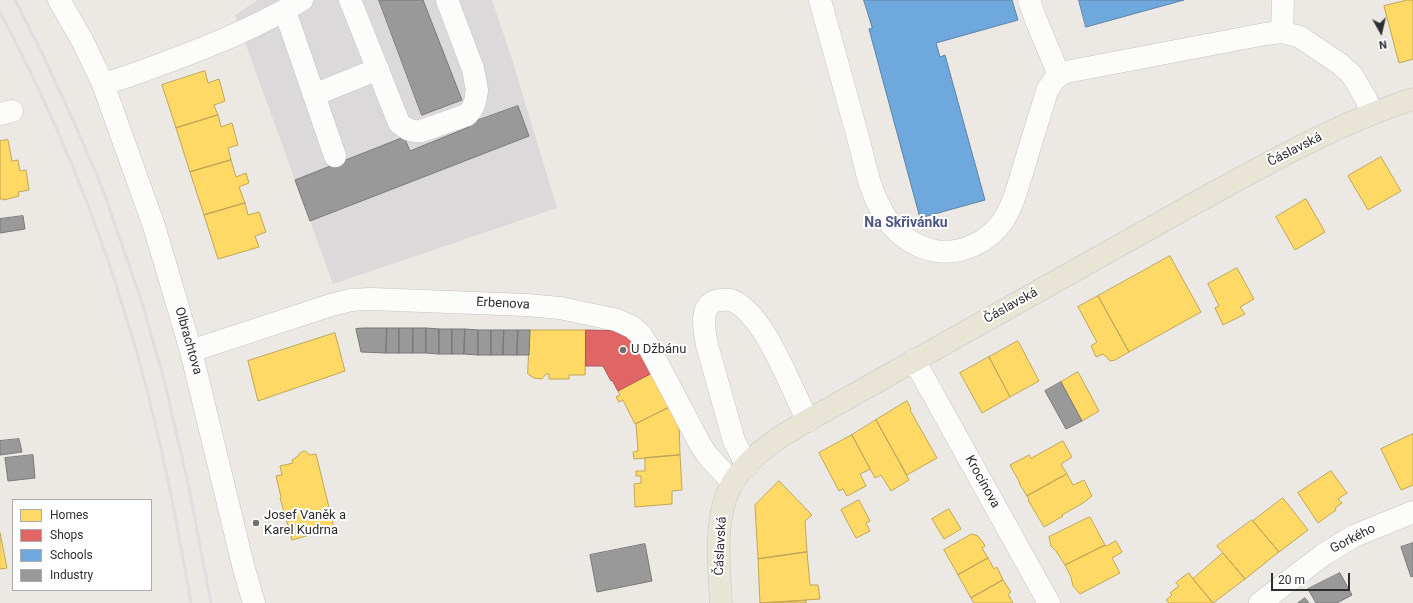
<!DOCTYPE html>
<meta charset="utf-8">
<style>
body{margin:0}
#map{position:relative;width:1413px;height:603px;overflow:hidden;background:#ece8e4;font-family:Roboto,sans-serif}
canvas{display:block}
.legend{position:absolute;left:12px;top:499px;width:140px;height:92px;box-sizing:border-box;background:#fff;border:1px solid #ababab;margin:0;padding:5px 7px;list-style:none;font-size:12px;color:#2e2e2e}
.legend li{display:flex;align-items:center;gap:8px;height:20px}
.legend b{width:20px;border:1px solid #ababab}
.north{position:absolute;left:1361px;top:12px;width:40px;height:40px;-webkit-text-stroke:3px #fff;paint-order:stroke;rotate:172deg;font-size:11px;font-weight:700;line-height:16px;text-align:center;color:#2e2e2e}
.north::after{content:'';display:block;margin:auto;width:14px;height:18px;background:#2e2e2e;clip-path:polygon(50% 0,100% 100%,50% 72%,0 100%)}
.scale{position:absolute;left:1271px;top:573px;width:79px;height:18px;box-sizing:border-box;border:2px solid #2e2e2e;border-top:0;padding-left:5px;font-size:12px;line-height:14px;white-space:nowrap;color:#2e2e2e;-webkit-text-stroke:3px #fff;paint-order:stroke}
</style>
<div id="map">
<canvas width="1413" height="603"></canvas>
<ul class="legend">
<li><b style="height:11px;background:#ffd966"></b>Homes</li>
<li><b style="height:11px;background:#e06666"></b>Shops</li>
<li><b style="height:11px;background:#6fa8dc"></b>Schools</li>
<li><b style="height:11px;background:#999"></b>Industry</li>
</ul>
<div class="north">N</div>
<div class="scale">20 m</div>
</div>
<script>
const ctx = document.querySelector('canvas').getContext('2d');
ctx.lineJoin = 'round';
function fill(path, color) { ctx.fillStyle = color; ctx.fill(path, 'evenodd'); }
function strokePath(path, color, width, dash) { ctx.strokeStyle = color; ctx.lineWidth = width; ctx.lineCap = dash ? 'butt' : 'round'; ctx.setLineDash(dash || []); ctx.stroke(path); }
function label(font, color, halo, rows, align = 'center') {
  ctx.font = font + ' Roboto,sans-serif'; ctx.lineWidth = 4; ctx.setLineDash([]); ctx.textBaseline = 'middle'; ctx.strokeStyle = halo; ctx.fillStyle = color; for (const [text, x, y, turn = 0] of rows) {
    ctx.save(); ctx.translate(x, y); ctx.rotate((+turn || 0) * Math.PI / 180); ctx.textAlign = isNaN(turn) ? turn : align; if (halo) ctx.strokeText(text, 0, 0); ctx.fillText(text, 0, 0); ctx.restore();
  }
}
const industrial = new Path2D(`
 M258 0H492L512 59 557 208 333 284 235 15Z`);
const homes = new Path2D(`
 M1408 0H1413V59L1399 63 1384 6Z
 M205 71 208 83 219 79 225 101 214 105 218 115 176 128 162 85Z
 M218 115 221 127 232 123 238 145 228 148 231 160 190 172 176 128Z
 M8 140 12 161 18 160 20 171 26 170 29 190 18 192 19 196 4 200 3 199H0V141Z
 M1381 157 1401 191 1368 210 1348 176Z
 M231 160 236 177 246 173 249 183 239 187 245 203 204 215 190 172Z
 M1306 199 1325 232 1295 250 1276 217Z
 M245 203 248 215 259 212 266 232 255 236 259 247 218 259 204 215Z
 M1170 256 1201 312 1129 352 1098 296Z
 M1237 268 1254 299 1240 307 1245 314 1223 325 1215 308 1219 306 1208 284Z
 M1098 296 1129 352 1115 360 1110 361 1103 354 1096 357 1091 346 1097 342 1078 307Z
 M530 330H586L585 375H569V379H549V374H546L542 379 534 378 528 374Z
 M335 333 345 371 258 401 248 361Z
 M1018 341 1039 381 1010 397 989 357Z
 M989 357 1010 397 982 413 960 373Z
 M654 372 672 406 635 424 623 400 619 402 616 397 620 395 618 391Z
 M1078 372 1099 411 1082 421 1061 382Z
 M907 401 911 409 910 410 937 458 907 475 876 420Z
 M672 406 679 421 680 455 634 459 633 452 638 451 636 424Z
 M876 420 909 480 891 491 881 475 875 478 852 435Z
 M1413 434V485L1401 490 1381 449Z
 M852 435 870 469 860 474 866 486 847 496 843 489 839 491 819 453Z
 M1063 441 1072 457 1061 464 1067 474 1027 496 1019 483H1020L1010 465 1029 455 1031 458Z
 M305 451 310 455 316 454 334 528 292 540 280 498 281 497 276 476 282 475 280 466 293 463 292 460 297 457 300 453Z
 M680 455 682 490 672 491V504L635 507 634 484 641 483V476H636V471H645V458Z
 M1331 471 1347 493 1338 499 1342 503 1335 508 1336 510 1318 523 1298 493Z
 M1067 474 1073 485 1084 480 1092 496 1083 503 1062 515 1063 516 1044 527 1028 500 1029 499 1027 496Z
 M779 481 812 515 805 521 807 552 758 559 755 505Z
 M1283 498 1308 530 1279 552 1253 521Z
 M859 500 870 521 866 523 870 531 856 538 841 510Z
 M949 509 961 529 944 539 932 519Z
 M1090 517 1105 545 1065 565 1056 551 1051 546 1049 537Z
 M1252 520 1279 552 1245 579 1217 546Z
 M0 533 7 568 0 569Z
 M972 534 978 536 984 544 985 546 982 548 988 558 958 575 944 550Z
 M1116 541 1122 552 1112 558 1120 573 1080 594 1073 586 1071 577 1065 565 1105 545 1106 546Z
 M807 552 810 585H818L820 599 760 603 758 559Z
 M1223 553 1245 579 1213 603 1193 579Z
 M988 558 994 569 997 567 1003 580 971 598 958 575Z
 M1189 573 1193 579 1213 603H1169L1166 600 1172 595 1170 593 1179 586 1176 583Z
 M1003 580 1011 592 1008 594 1013 603H974L971 598Z
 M806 601V603H760Z`);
const shops = new Path2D(`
 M586 330 625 331 654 372 618 391 612 380 611 381 603 366H586Z`);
const schools = new Path2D(`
 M864 0H1012L1018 20 936 43 940 57 945 55 985 200 920 218 869 29 872 28Z
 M1079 0H1184L1086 27Z`);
const industry = new Path2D(`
 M379 0H423L462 100 422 115Z
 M518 106 529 136 310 221 295 180 404 137 410 151 469 127 468 124Z
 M23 216 25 229 0 233V219Z
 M363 328H387L386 353 361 352 356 329Z
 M387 328H399V353H386Z
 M399 328H413V353H399Z
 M413 328H426V353H413Z
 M426 328 439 329V354L426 353Z
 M439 329H452V354H439Z
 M452 329H465L464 354H452Z
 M465 329 478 330V355L464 354Z
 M478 330H491V355H478Z
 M491 330H504L503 355H491Z
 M504 330H518L517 355H503Z
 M518 330H530L529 355H517Z
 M1061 382 1082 421 1066 429 1045 391Z
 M19 439 22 452 0 455V441Z
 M33 455 35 478 8 481 5 458Z
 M1413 543V576L1411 577 1401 547Z
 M645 544 652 581 597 592 590 555Z
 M1340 573 1352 595 1337 603H1316L1308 589Z
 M1305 598 1309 603H1298Z`);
const minor = new Path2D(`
 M59 0 82 40 103 84 154 226 191 351 244 569 254 603
 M350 0 399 123C406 129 411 132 421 131L467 115 472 109 475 102 477 90 473 69 447 0
 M820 0C832 45 845 89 857 134 864 159 868 186 881 209 892 231 912 247 936 251 961 255 988 242 1002 222 1014 205 1019 182 1025 163 1032 139 1040 115 1047 91 1053 81 1056 76 1066 72L1265 34 1282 32
 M1029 0 1036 20 1059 75
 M1283 0 1282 32 1300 37 1340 64 1352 75 1366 99 1372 113
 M285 11 314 95 378 69
 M103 84C125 78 146 70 167 62 213 45 260 26 302 0
 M314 95 335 156
 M0 114 12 111
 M191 351 331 305 351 300 371 299 527 305 560 308 617 320 632 327 641 335 650 349 700 444 708 456 733 483
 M914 360 1049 603
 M747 466 734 441 707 345C704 330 698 301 721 300 725 300 730 299 733 301 766 316 791 389 808 421
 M1260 603 1323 555 1354 536 1413 512`);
const major = new Path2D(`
 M721 603C719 566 713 515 733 482 757 444 808 421 846 399 887 376 928 353 969 330 1042 289 1115 248 1188 207 1261 167 1333 125 1413 99`);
const rail = new Path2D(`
 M15 0 41 51 77 129 103 190 143 306 163 376 188 483 211 603
 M0 12C51 108 93 208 125 313 155 408 174 505 191 603`);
const markers = [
 [623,350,4,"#706f6e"],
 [256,523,4,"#706f6e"]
];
const streetNames = [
 ["Čáslavská",1295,150,-27],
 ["Erbenova",503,304,3],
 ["Čáslavská",1011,306,-29],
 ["Olbrachtova",188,341,74],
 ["Krocínova",982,482,61],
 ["Gorkého",1353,539,-27],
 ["Čáslavská",721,546,-87]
];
const poiNames = [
 ["U Džbánu",631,350],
 ["Josef Vaněk a",264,516],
 ["Karel Kudrna",264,531]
];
const neighbourhoodNames = [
 ["Na Skřivánku",906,223]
];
fill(industrial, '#dcd9db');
fill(homes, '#ffd966');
strokePath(homes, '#c0a655', 1);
fill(shops, '#e06666');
strokePath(shops, '#ab5555', 1);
fill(schools, '#6fa8dc');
strokePath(schools, '#5c83a8', 1);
fill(industry, '#999');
strokePath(industry, '#797979', 1);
strokePath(minor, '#c5c4c5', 23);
strokePath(major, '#c6c5c4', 23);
strokePath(minor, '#fcfcfb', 22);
strokePath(major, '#e8e4d6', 22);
strokePath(rail, '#dfdfe1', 3);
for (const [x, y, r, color] of markers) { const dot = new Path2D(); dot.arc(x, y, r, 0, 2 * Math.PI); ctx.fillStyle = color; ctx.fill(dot); strokePath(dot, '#fff', 1.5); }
label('13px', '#2e2e2e', '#fff', streetNames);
label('13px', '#2e2e2e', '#fff', poiNames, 'left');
label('bold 14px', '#4d5680', '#fff', neighbourhoodNames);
</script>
